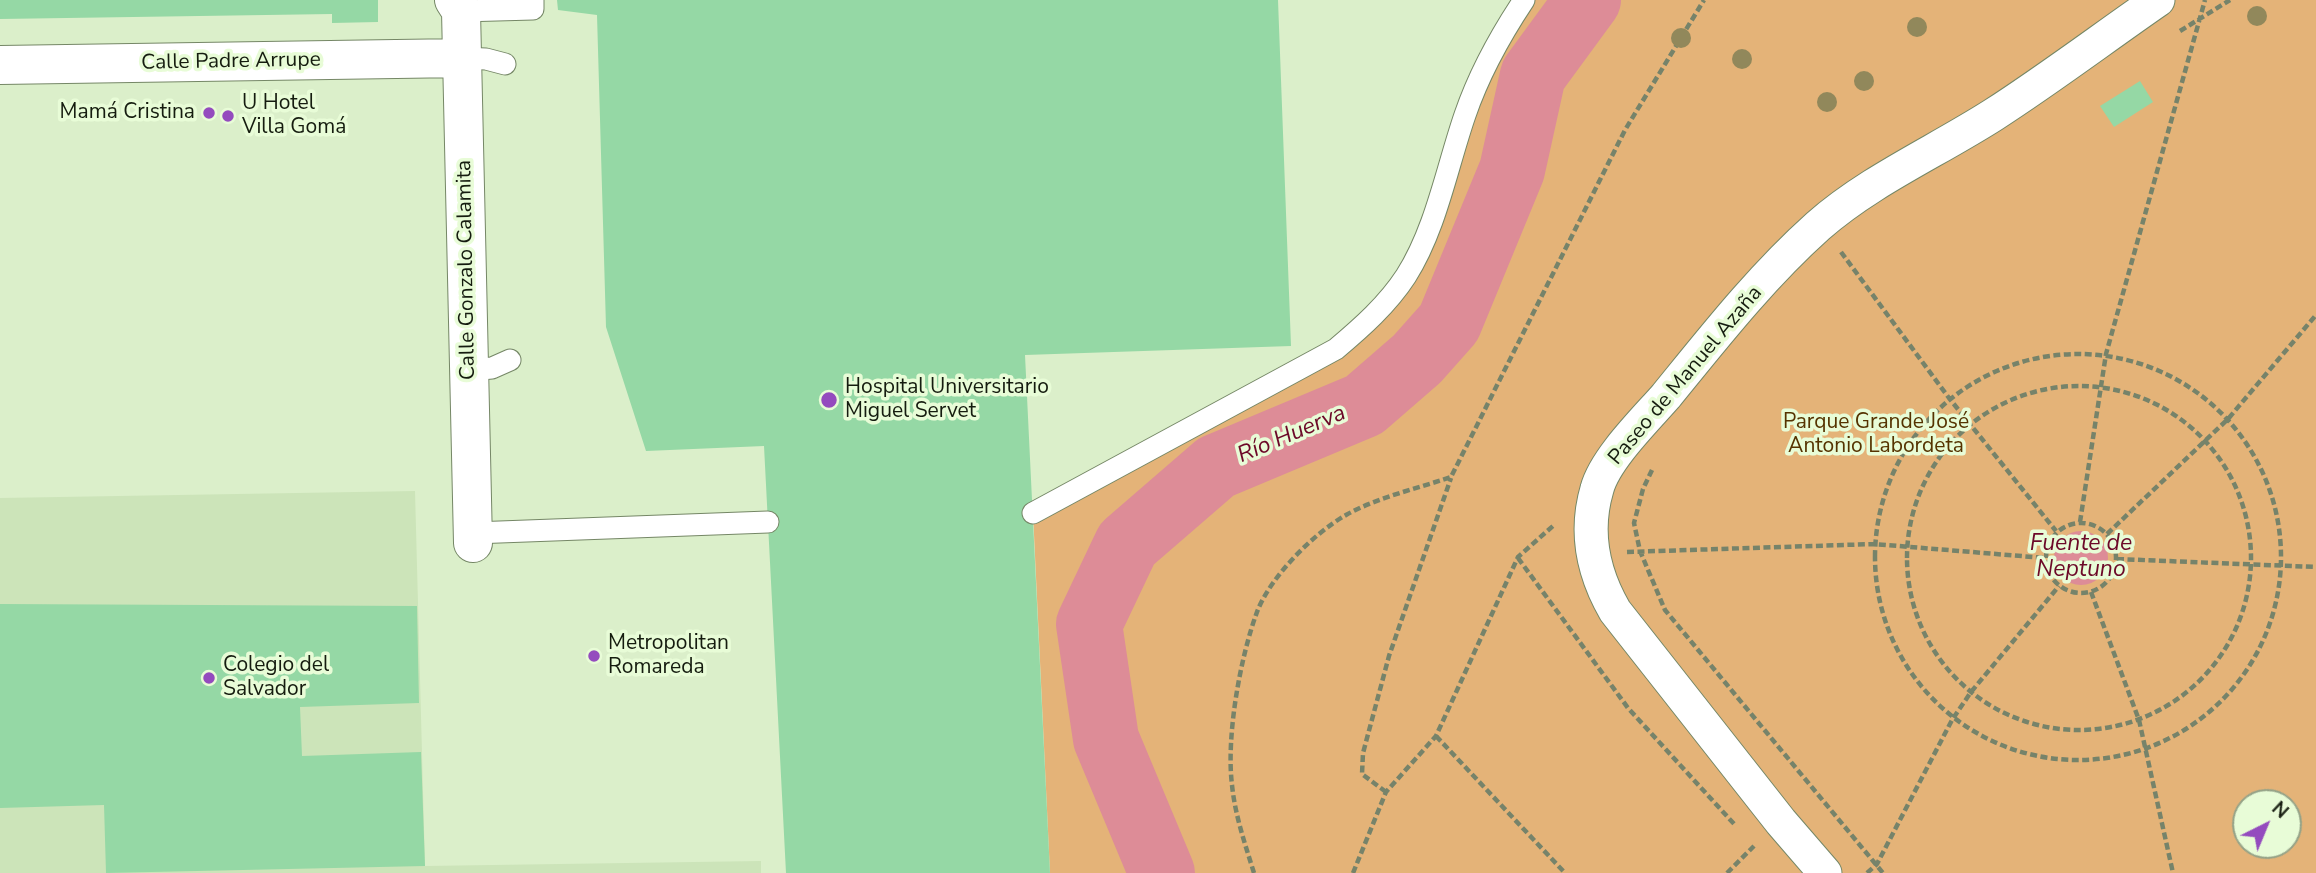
<!DOCTYPE html>
<meta charset="utf-8">
<style>
body{margin:0}
#map{position:relative;width:2316px;height:873px;overflow:hidden;background:#dbefca;font-family:"Nunito Sans",sans-serif}
canvas{display:block}
.north{position:absolute;left:2232px;top:789px;width:70px;height:70px;box-sizing:border-box;background:#e8fcd7;border:2px solid #94a287;border-radius:50%;rotate:43deg;font-size:19px;font-weight:700;line-height:28px;text-align:center;color:#151c0f}
.north::after{content:'';display:block;margin:auto;width:24px;height:32px;background:#944bbe;clip-path:polygon(50% 0,100% 100%,50% 72%,0 100%)}
</style>
<div id="map">
<canvas width="2316" height="873"></canvas>
<div class="north">N</div>
</div>
<script>
const ctx = document.querySelector('canvas').getContext('2d');
ctx.lineJoin = 'round';
function fill(path, color) { ctx.fillStyle = color; ctx.fill(path, 'evenodd'); }
function strokePath(path, color, width, dash) { ctx.strokeStyle = color; ctx.lineWidth = width; ctx.lineCap = dash ? 'butt' : 'round'; ctx.setLineDash(dash || []); ctx.stroke(path); }
function label(font, color, halo, rows, align = 'center') {
  ctx.font = font + ' "Nunito Sans",sans-serif'; ctx.lineWidth = 7; ctx.setLineDash([]); ctx.textBaseline = 'middle'; ctx.strokeStyle = halo; ctx.fillStyle = color; for (const [text, x, y, turn = 0] of rows) {
    ctx.save(); ctx.translate(x, y); ctx.rotate((+turn || 0) * Math.PI / 180); ctx.textAlign = isNaN(turn) ? turn : align; if (halo) ctx.strokeText(text, 0, 0); ctx.fillText(text, 0, 0); ctx.restore();
  }
}
const built = new Path2D(`
 M415 491 425 866 761 861V873H0V498Z`);
const green = new Path2D(`
 M1524 0H2316V873H1050L1033 513 1336 349 1407 276 1466 111ZM2246 803H2288V845H2246Z`);
const water = new Path2D(`
 M2054 558a27 27 0 1 1 54 0a27 27 0 1 1-54 0Z`);
const river = new Path2D(`
 M1162 873 1106 739 1089 624 1127 544 1216 467 1364 405 1417 359 1449 323 1512 170 1533 75 1588 0`);
const building = new Path2D(`
 M0 0H378V22L332 23V14L0 19Z
 M557 0H1278L1291 346 1025 355 1050 873H786L764 446 646 451 606 327 597 15 558 10Z
 M2140 81 2153 102 2114 127 2100 106Z
 M0 604 417 606 419 703 300 707 302 756 421 752 425 866 106 873 104 805 0 808Z`);
const path = new Path2D(`
 M2180 31 2230 0
 M1841 252 1949 398 2056 531
 M1875 557a203 203 0 1 1 406 0a203 203 0 1 1-406 0Z
 M1907 558a172 172 0 1 1 344 0a172 172 0 1 1-344 0Z
 M1652 470 1643 489 1634 523 1640 551 1665 610 1883 873
 M2080 522 2106 354 2205 0
 M2046 558a35 35 0 1 1 70 0a35 35 0 1 1-70 0Z
 M2107 534 2228 419 2316 315
 M1627 552 1874 544 2045 558
 M1518 558 1628 708 1735 825
 M2117 559 2316 567
 M2091 592 2139 720 2173 873
 M1436 736 1565 873
 M1386 792 1362 774 1363 753 1389 656 1451 478
 M1254 873C1245 844 1235 815 1232 785 1226 737 1240 658 1257 612 1270 577 1314 533 1346 515 1378 497 1416 489 1451 477L1625 130 1704 0
 M1353 873 1386 792 1436 736 1518 557 1554 525
 M1727 873 1754 846
 M1867 873 1877 864 1952 720 1971 692 2059 586`);
const service = new Path2D(`
 M463 2 461 11 533 9V0
 M462 58 486 59 505 64
 M469 370 492 368 510 360
 M1033 513 1336 349C1362 327 1387 305 1406 276 1436 229 1447 167 1465 115 1479 74 1500 36 1524 0
 M473 533 768 522`);
const pedestrian = new Path2D(`
 M1825 873 1781 822 1615 611C1593 573 1584 533 1597 489 1605 459 1645 420 1666 396 1714 337 1761 277 1818 226 1869 181 1935 152 1993 115 2049 79 2103 38 2158 0`);
const minor = new Path2D(`
 M454 0 461 11 473 543
 M0 65 462 58`);
const trees = [
 [2257,16],
 [1917,27],
 [1681,38],
 [1742,59],
 [1864,81],
 [1827,102]
];
const markers = [
 [209,113,7,"#944bbe"],
 [228,116,7,"#944bbe"],
 [829,400,9,"#944bbe"],
 [594,656,7,"#944bbe"],
 [209,678,7,"#944bbe"]
];
const streetNames = [
 ["Calle Padre Arrupe",231,62,-1],
 ["Calle Gonzalo Calamita",467,270,-91],
 ["Paseo de Manuel Azaña",1686,376,-50]
];
const poiNames = [
 ["U Hotel",242,104],
 ["Villa Gomá",242,128],
 ["Mamá Cristina",195,113,"right"],
 ["Hospital Universitario",845,388],
 ["Miguel Servet",845,412],
 ["Metropolitan",608,644],
 ["Romareda",608,668],
 ["Colegio del",223,666],
 ["Salvador",223,690]
];
const parkNames = [
 ["Parque Grande José",1876,423],
 ["Antonio Labordeta",1876,447]
];
const waterNames = [
 ["Río Huerva",1292,435,-23],
 ["Fuente de",2081,544],
 ["Neptuno",2081,570]
];
fill(built, '#cce4b9');
fill(green, '#e4b378');
fill(water, '#dd8c97');
strokePath(river, '#dd8c97', 66);
fill(building, '#95d8a5');
strokePath(service, '#758766', 23);
strokePath(pedestrian, '#758766', 35);
strokePath(minor, '#758766', 40);
strokePath(path, '#76836a', 4.5, [7, 3.5]);
strokePath(service, '#fff', 21);
strokePath(pedestrian, '#fff', 33);
strokePath(minor, '#fff', 38);
ctx.fillStyle = '#91885b';
for (const [x, y] of trees) { ctx.beginPath(); ctx.arc(x, y, 10, 0, 2 * Math.PI); ctx.fill(); }
for (const [x, y, r, color] of markers) { const dot = new Path2D(); dot.arc(x, y, r, 0, 2 * Math.PI); ctx.fillStyle = color; ctx.fill(dot); strokePath(dot, '#e8fcd7', 2.5); }
label('21px', '#151c0f', '#e8fcd7', streetNames);
label('21px', '#151c0f', '#e8fcd7', poiNames, 'left');
label('21px', '#530', '#e8fcd7', parkNames);
label('italic 23px', '#6c0928', '#e8fcd7', waterNames);
</script>
